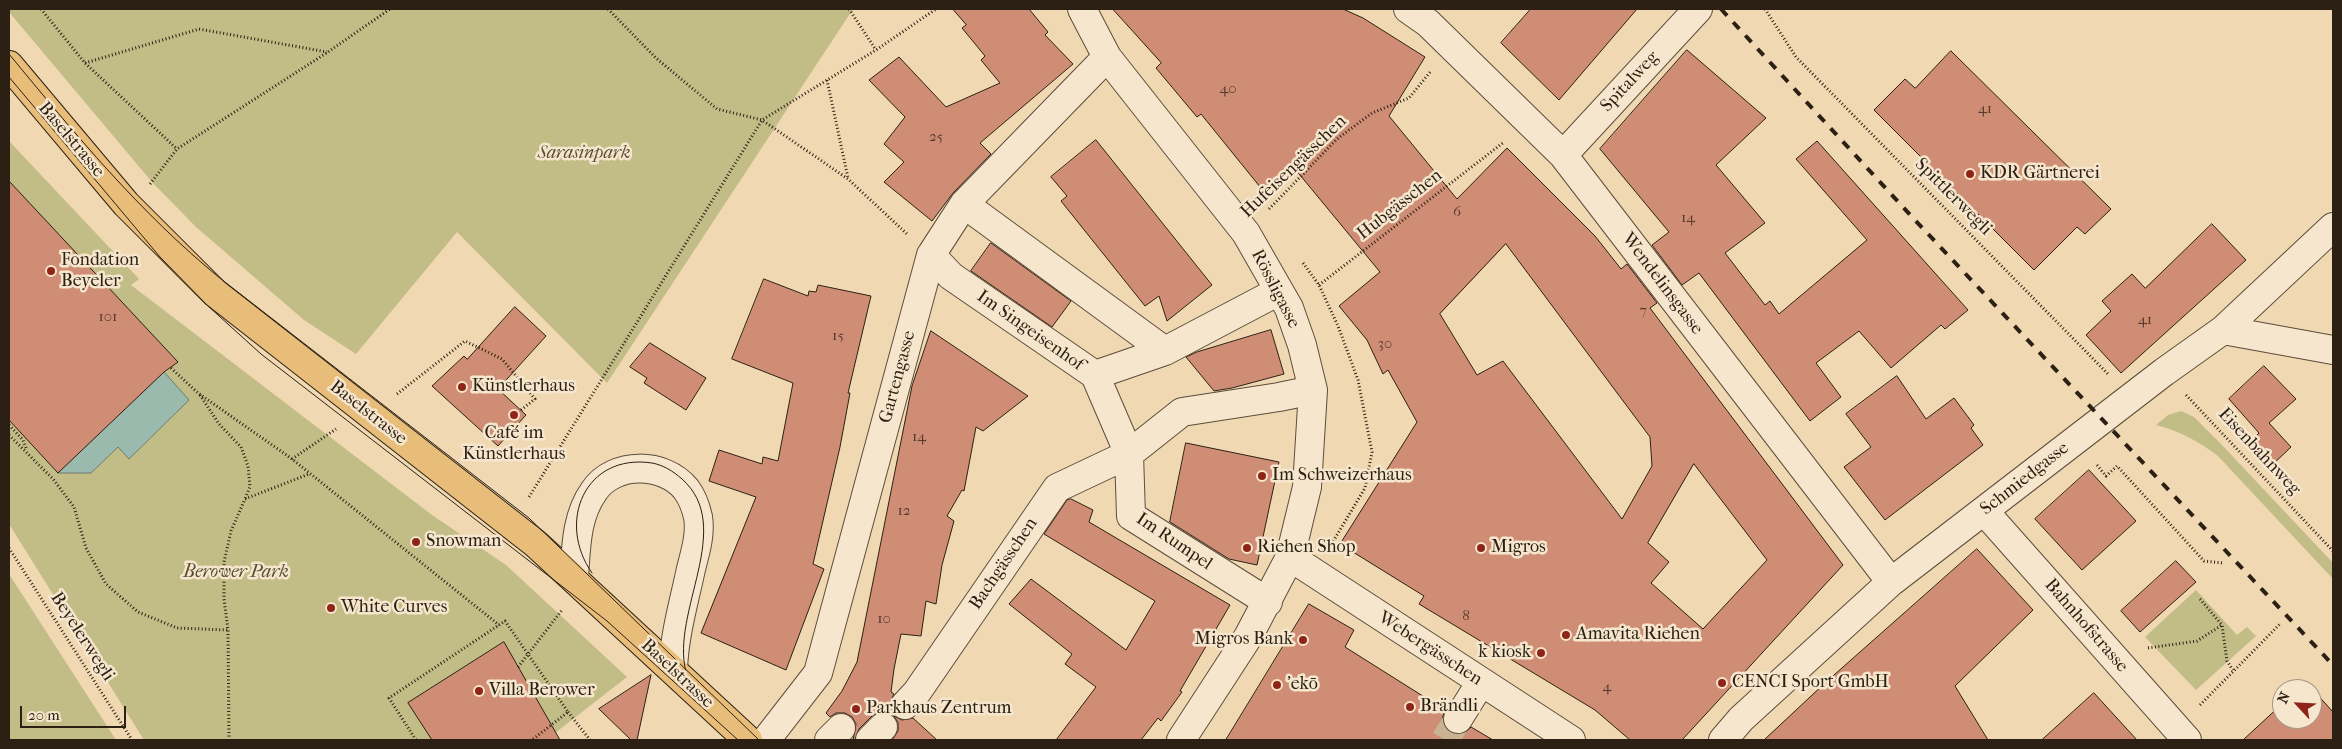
<!DOCTYPE html>
<meta charset="utf-8">
<style>
body{margin:0}
#map{position:relative;width:2342px;height:749px;overflow:hidden;background:#f0d8b2;font-family:"IM FELL French Canon",serif}
canvas{display:block}
.frame{position:absolute;inset:0;border:10px solid #2b2013;pointer-events:none}
.north{position:absolute;left:2272px;top:679px;width:50px;height:50px;box-sizing:border-box;background:#f5e6cd;border:1px solid #a49783;border-radius:50%;rotate:295deg;font-size:14px;font-weight:700;line-height:20px;text-align:center;color:#2b2013}
.north::after{content:'';display:block;margin:auto;width:18px;height:22px;background:#8f2418;clip-path:polygon(50% 0,100% 100%,50% 72%,0 100%)}
.scale{position:absolute;left:20px;top:706px;width:106px;height:22px;box-sizing:border-box;border:2px solid #2b2013;border-top:0;padding-left:6px;font-size:15px;line-height:18px;white-space:nowrap;color:#2b2013;-webkit-text-stroke:4px #f5e6cd;paint-order:stroke}
</style>
<div id="map">
<canvas width="2342" height="749"></canvas>
<div class="frame"></div>
<div class="north">N</div>
<div class="scale">20 m</div>
</div>
<script>
const ctx = document.querySelector('canvas').getContext('2d');
ctx.lineJoin = 'round';
function fill(path, color) { ctx.fillStyle = color; ctx.fill(path, 'evenodd'); }
function strokePath(path, color, width, dash) { ctx.strokeStyle = color; ctx.lineWidth = width; ctx.lineCap = dash ? 'butt' : 'round'; ctx.setLineDash(dash || []); ctx.stroke(path); }
function label(font, color, halo, rows, align = 'center') {
  ctx.font = font + ' "IM FELL French Canon",serif'; ctx.lineWidth = 5; ctx.setLineDash([]); ctx.textBaseline = 'middle'; ctx.strokeStyle = halo; ctx.fillStyle = color; for (const [text, x, y, turn = 0] of rows) {
    ctx.save(); ctx.translate(x, y); ctx.rotate((+turn || 0) * Math.PI / 180); ctx.textAlign = isNaN(turn) ? turn : align; if (halo) ctx.strokeText(text, 0, 0); ctx.fillText(text, 0, 0); ctx.restore();
  }
}
const green = new Path2D(`
 M9 9H853L607 383 457 232 356 354 304 320 196 227 152 182 9 12Z
 M9 141 139 279 131 285 432 515 506 565 627 677 546 740H144L9 524Z
 M2181 411 2194 417 2222 445 2333 563V579L2218 456C2198 441 2180 431 2156 425L2168 415Z
 M9 574 116 740H9Z
 M2196 590 2237 635 2247 627 2256 636 2196 690 2145 637Z`);
const water = new Path2D(`
 M164 372 189 400 129 459 118 447 91 473H58Z`);
const building = new Path2D(`
 M953 9H1029L1048 32 1045 35 1073 64 980 143 991 154 953 193 932 221 884 182 904 162 884 144 905 117 869 80 899 57 946 107 1000 83 981 60 985 56 962 28 966 25Z
 M1113 9H1343L1363 18 1425 57 1389 116 1457 199 1507 148 1595 236 1621 269 1627 264 1657 303 1650 308 1843 565 1682 740H1630L1595 710 1419 604 1424 596 1340 544 1417 422 1388 370 1383 374 1367 340 1339 306 1380 272 1295 169 1265 193 1201 114 1197 117 1156 68 1161 63ZM1506 244 1650 437 1652 466 1622 519 1503 361 1477 375 1440 314ZM1694 464 1767 560 1703 629 1651 583 1669 562 1648 543Z
 M1531 9H1637L1559 100 1501 43Z
 M1687 50 1766 118 1716 165 1765 223 1725 253 1765 305 1770 301 1779 314 1867 240 1796 159 1817 141 1968 310 1945 329 1941 325 1891 368 1859 331 1816 363 1841 397 1810 421 1699 273 1682 285 1652 245 1669 232 1600 149Z
 M1951 51 2111 209 2085 234 2077 227 2034 270 1874 110 1905 79 1915 88Z
 M1096 140 1212 285 1167 321 1159 296 1145 306 1061 201 1067 196 1051 177Z
 M9 181 178 362 164 372 58 473 9 420Z
 M2212 224 2246 260 2121 373 2086 335 2111 311 2102 301 2132 274 2145 288Z
 M991 243 1071 301 1052 327 971 271Z
 M764 279 808 296 809 291 816 292 818 285 871 296 848 393H850L840 447 813 564 824 569 786 670 701 633 756 497 709 481 719 450 762 464 763 457 778 461 793 383 732 359Z
 M515 307 546 336 498 389 526 415 498 446 432 386 464 356 467 359Z
 M1271 330 1284 374 1232 388 1214 391 1186 357 1197 352Z
 M931 331 1028 396 983 431 976 427 964 491 962 490 947 516 954 521 942 565 936 604 926 601 921 636 901 634 894 669 891 692 894 694 890 702V709L894 716 887 712H879L872 716 859 729 855 740H853L856 724 852 717 845 713H836L830 717 826 713 842 691 857 662 912 386Z
 M650 343 706 378 686 410 644 383 647 378 630 367Z
 M2264 366 2296 399 2269 423 2291 447 2269 468 2248 444 2259 433 2229 399Z
 M1897 376 1926 419 1954 398 1974 425 1971 428 1983 445 1885 520 1844 467 1871 447 1846 414Z
 M1186 443 1279 462 1257 565 1229 559 1170 522Z
 M2089 470 2136 521 2082 570 2035 519Z
 M1071 499 1093 510 1089 522 1230 605 1180 691 1182 692 1161 721 1158 718 1141 740H1056L1096 687 1065 664 1072 654 1009 604 1031 579 1126 650 1155 601 1044 534 1067 500Z
 M1977 549 2033 610 1955 686 1988 740H1764L1825 683Z
 M2176 561 2196 582 2140 632 2121 611Z
 M1309 604 1354 630 1345 647 1445 710 1442 719 1444 726 1449 732 1458 735 1466 732 1471 727 1493 740H1226Z
 M504 642 560 740H432L408 703Z
 M651 675 637 740H631L599 709Z
 M2306 682 2333 712V740H2243L2282 704V719H2312V689H2298Z
 M2094 693 2137 740H2042Z
 M894 716 902 720 913 718 937 740H892L898 731V723Z`);
const minorTunnel = new Path2D(`
 M1445 740 1458 719`);
const path = new Path2D(`
 M41 9 85 63 177 149
 M608 9 656 58 717 109 762 120 848 179 907 234
 M849 9 876 50
 M1765 9 1796 57 2108 374
 M85 63 199 29 327 52
 M827 80 848 178
 M150 184 177 149 328 52 390 9
 M1269 209 1337 139 1372 113 1409 98 1431 71
 M1303 263 1319 285 1338 326 1358 380 1372 452 1365 488 1331 545
 M1319 285 1504 142
 M171 368 198 393 292 459 499 625
 M397 394 465 341 502 359 535 399 521 410
 M200 395 219 424 241 447 248 466 250 487 245 499
 M2186 395 2333 551
 M9 425 23 440 27 450
 M9 435 53 479 74 507 86 548 106 584 138 612 177 628 228 630
 M292 459 336 429
 M2097 465 2106 476 2117 466 2204 561 2223 563
 M529 497 762 120 876 50 936 9
 M9 548 132 740
 M2200 599 2222 625 2227 661 2233 670
 M2148 648 2197 641 2222 625
 M518 667 562 610
 M2200 705 2281 623
 M568 712 590 740
 M229 740 228 630 224 599V562L231 531 245 499 309 474
 M416 740 389 698 505 621 568 712 532 740`);
const minor = new Path2D(`
 M1082 9 1107 57 1246 233 1289 308 1302 345 1313 390 1307 487 1290 557 1248 637 1181 740
 M1408 9 1428 23 1563 155 1891 582
 M1563 155 1698 9
 M964 204 1165 351
 M931 255 951 276 1095 375 1129 454 1182 412 1279 397 1313 390
 M2223 330 2333 350
 M1095 375 1165 351 1279 291
 M1984 511 2187 740
 M1290 557 1571 740
 M574 578C576 548 576 516 594 491 614 461 664 462 686 489 692 497 696 508 698 517 701 534 695 553 691 569 684 602 674 636 673 670
 M905 705 917 692 1057 488 1129 454 1131 516 1268 602
 M1458 719 1481 682
 M766 740 818 673 931 255 964 204 1107 57
 M829 740 841 728
 M870 740 883 727
 M1723 740 1741 719 1891 582 2164 372 2223 330 2333 227`);
const major = new Path2D(`
 M9 65 126 204 215 293 536 544 748 740`);
const tram = new Path2D(`
 M9 54C75 134 140 213 221 279L529 518 759 740
 M9 77 160 257 208 306 261 354 607 621 738 740
 M592 573C556 522 585 453 652 463 663 465 673 471 682 479 736 527 670 612 686 672`);
const rail = new Path2D(`
 M1721 9 1914 219 2333 665`);
const markers = [
 [1970,174,5,"#8f2418"],
 [51,271,5,"#8f2418"],
 [462,387,5,"#8f2418"],
 [514,415,5,"#8f2418"],
 [1262,476,5,"#8f2418"],
 [416,542,5,"#8f2418"],
 [1247,548,5,"#8f2418"],
 [1481,548,5,"#8f2418"],
 [331,608,5,"#8f2418"],
 [1566,635,5,"#8f2418"],
 [1303,640,5,"#8f2418"],
 [1541,653,5,"#8f2418"],
 [1722,683,5,"#8f2418"],
 [1277,685,5,"#8f2418"],
 [479,691,5,"#8f2418"],
 [1410,707,5,"#8f2418"],
 [856,709,5,"#8f2418"]
];
const numberNames = [
 ["40",1228,89],
 ["41",1985,109],
 ["25",936,137],
 ["6",1457,212],
 ["14",1688,218],
 ["7",1643,311],
 ["101",108,317],
 ["41",2145,320],
 ["15",838,336],
 ["30",1385,344],
 ["14",919,437],
 ["12",904,511],
 ["8",1466,616],
 ["10",884,619],
 ["4",1607,687]
];
const streetNames = [
 ["Spitalweg",1630,82,-47],
 ["Baselstrasse",71,140,50],
 ["Hufeisengässchen",1294,167,-44],
 ["Spittlerwegli",1953,197,45],
 ["Hubgässchen",1400,205,-38],
 ["Wendelinsgasse",1662,284,53],
 ["Rössligasse",1275,289,63],
 ["Im Singeisenhof",1030,331,35],
 ["Gartengasse",898,377,-75],
 ["Baselstrasse",368,413,38],
 ["Eisenbahnweg",2259,452,47],
 ["Schmiedgasse",2025,479,-38],
 ["Im Rumpel",1174,542,34],
 ["Bachgässchen",1004,564,-56],
 ["Bahnhofstrasse",2086,626,49],
 ["Beyelerwegli",82,637,57],
 ["Webergässchen",1430,649,33],
 ["Baselstrasse",677,674,43]
];
const parkNames = [
 ["Sarasinpark",584,154],
 ["Berower Park",236,573]
];
const poiNames = [
 ["KDR Gärtnerei",1980,174],
 ["Fondation",61,261],
 ["Beyeler",61,282],
 ["Künstlerhaus",472,387],
 ["Café im",514,434,"center"],
 ["Künstlerhaus",514,455,"center"],
 ["Im Schweizerhaus",1272,476],
 ["Snowman",426,542],
 ["Riehen Shop",1257,548],
 ["Migros",1491,548],
 ["White Curves",341,608],
 ["Amavita Riehen",1576,635],
 ["Migros Bank",1293,640,"right"],
 ["k kiosk",1531,653,"right"],
 ["CENCI Sport GmbH",1732,683],
 ["'ekō",1287,685],
 ["Villa Berower",489,691],
 ["Brändli",1420,707],
 ["Parkhaus Zentrum",866,709]
];
fill(green, '#c2bc87');
fill(water, '#9abaad');
strokePath(water, '#6e7c6f', 1);
fill(building, '#d08d75');
strokePath(building, '#2b2013', 1);
strokePath(minorTunnel, '#c9b392', 28, [28, 14]);
strokePath(minor, '#5c4e3b', 30);
strokePath(major, '#2b2013', 30);
strokePath(path, '#2b2013', 3, [1, 2.5]);
strokePath(minor, '#f5e6cd', 28);
strokePath(major, '#e8bc79', 28);
strokePath(tram, '#2b2013', 1);
strokePath(rail, '#2b2013', 4, [9, 9]);
for (const [x, y, r, color] of markers) { const dot = new Path2D(); dot.arc(x, y, r, 0, 2 * Math.PI); ctx.fillStyle = color; ctx.fill(dot); strokePath(dot, '#f5e6cd', 2); }
label('15px', '#543b2c', null, numberNames);
label('18px', '#2b2013', '#f5e6cd', streetNames);
label('italic 18px', '#584f36', '#f5e6cd', parkNames);
label('18px', '#2b2013', '#f5e6cd', poiNames, 'left');
</script>
